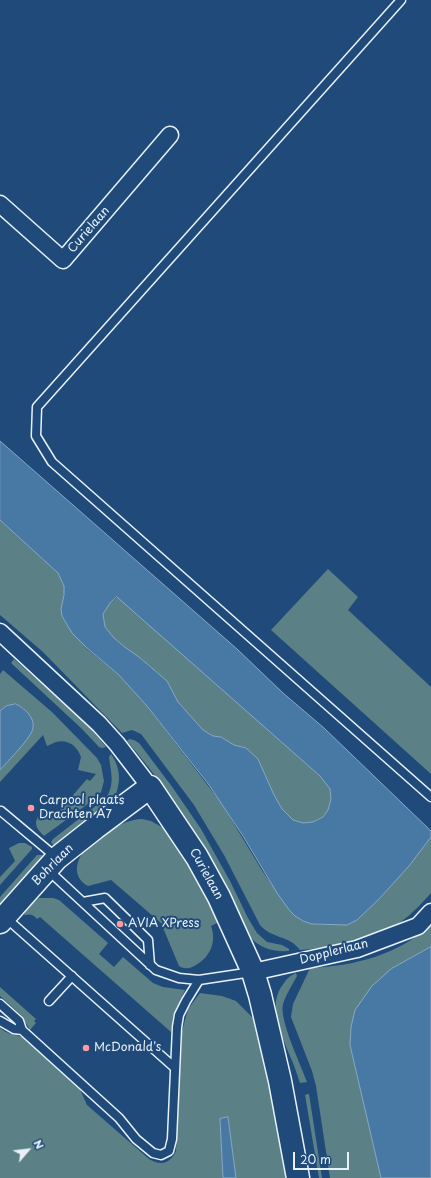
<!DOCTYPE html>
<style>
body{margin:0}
#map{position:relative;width:431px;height:1178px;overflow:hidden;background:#1f4a7a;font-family:"Playpen Sans",sans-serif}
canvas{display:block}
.north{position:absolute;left:8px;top:1130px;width:40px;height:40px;-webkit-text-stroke:3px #1f4a7a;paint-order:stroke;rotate:62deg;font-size:11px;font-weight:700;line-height:16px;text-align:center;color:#e8f1f8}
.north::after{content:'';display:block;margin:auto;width:14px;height:18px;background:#e8f1f8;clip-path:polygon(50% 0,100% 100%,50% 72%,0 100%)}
.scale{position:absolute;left:293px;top:1152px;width:56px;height:18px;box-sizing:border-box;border:2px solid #e8f1f8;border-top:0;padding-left:5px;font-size:12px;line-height:14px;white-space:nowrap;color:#e8f1f8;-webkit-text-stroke:3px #1f4a7a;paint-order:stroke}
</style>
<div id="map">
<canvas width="431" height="1178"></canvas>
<div class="north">N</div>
<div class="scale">20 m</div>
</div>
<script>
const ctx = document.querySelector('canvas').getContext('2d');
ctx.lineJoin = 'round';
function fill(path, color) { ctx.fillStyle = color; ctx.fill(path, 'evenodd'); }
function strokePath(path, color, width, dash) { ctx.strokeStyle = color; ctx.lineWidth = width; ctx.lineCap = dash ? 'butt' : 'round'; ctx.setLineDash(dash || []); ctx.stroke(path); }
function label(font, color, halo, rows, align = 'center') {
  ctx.font = font + ' "Playpen Sans",sans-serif'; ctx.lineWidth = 4; ctx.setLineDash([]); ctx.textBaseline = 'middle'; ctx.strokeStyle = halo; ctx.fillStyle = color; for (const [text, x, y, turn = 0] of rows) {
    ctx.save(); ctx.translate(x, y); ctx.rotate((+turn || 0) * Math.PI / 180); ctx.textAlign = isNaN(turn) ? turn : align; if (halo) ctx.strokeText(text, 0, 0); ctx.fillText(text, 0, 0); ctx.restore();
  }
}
const green = new Path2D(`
 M0 520 58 573 64 586V595L61 609 62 616 67 625 87 649 119 675 147 706 222 804 263 872 290 911 303 921 312 924 330 925 357 920 379 899 409 866 431 837V893C422 903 413 913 402 921 375 942 333 947 300 950 289 935 272 939 260 925L224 855 194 805 141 734 132 730 122 733 43 652 0 615Z
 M328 569 358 597 348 610 431 687V774L271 630Z
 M118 597 320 776 330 788 331 799 328 810 323 817 313 822 303 823 293 820 282 809 274 795 258 759 246 748 234 745 221 737 213 736 203 730 178 702 167 681 139 657 126 648 114 638 105 627 103 614 110 603Z
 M14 659 86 723 106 747 102 748 99 747 82 729 11 663Z
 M3 670 52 712 97 758 101 765 104 781 101 792 96 798 44 836C37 829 33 824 39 815L53 818 87 779 90 781 96 774 78 770 81 757C77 746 68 739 56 742 53 743 50 745 47 746L43 735 0 782V770L27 739 23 708 16 704 6 706 0 711V674Z
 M129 739 134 740 139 743 173 788 201 829 230 881 248 918 257 933 267 942 282 945 289 949V951C272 952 259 948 248 935 234 907 220 878 205 851 183 812 156 775 127 741Z
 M111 754C122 770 121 786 112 803L54 846 51 842 53 839 106 798C115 784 111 773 109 757Z
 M142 819 151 821 167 830 186 859 219 922 211 926C217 942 210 958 194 966 189 969 184 969 179 966L161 923 111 880 88 886C71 877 76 859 87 847 104 835 120 820 142 819Z
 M19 843H25L32 847V849L0 885V877L15 861 9 848Z
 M37 855H42L43 859 0 908V897Z
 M39 898H53L59 900 108 943 99 954 114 967 123 957 153 983 163 987 185 990 173 1016 171 1032 40 917 37 919C33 914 30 914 24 915L27 908Z
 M431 924V947L391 969 350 1045 381 1178H330L316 1086 312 1071 291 1017 293 1004 310 968C354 966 399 955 431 924Z
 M296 973 297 976C292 985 286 995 283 1004 279 1020 301 1065 307 1082L300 1083C297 1074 294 1065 290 1056 281 1033 266 1005 284 983 287 978 291 975 296 973Z
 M0 987 36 1019 34 1021 36 1023 30 1030 21 1015 0 996Z
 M200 993 222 996 236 1001 255 1020 260 1035 289 1178H236L228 1117 220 1119 223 1178H0V1028C8 1035 16 1034 25 1038L78 1085 87 1105 149 1159C161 1166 170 1164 176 1151L182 1031 188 1009Z
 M308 1094H309L322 1178H319L305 1095Z`);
const water = new Path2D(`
 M0 441 237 649 283 693 324 728 431 831V837L409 866 379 899 357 920 347 925 312 924 303 921 295 916 290 911 277 893 243 836 209 785 147 706 119 675 87 648 72 633 62 616 61 609 64 595V586L58 573 0 520ZM117 597 320 776 330 789 331 799 328 810 323 817 313 822 303 823 293 820 282 809 274 795 258 759 246 748 234 745 221 737 213 736 203 730 178 702 167 681 139 657 126 648 114 638 105 627 103 614 110 603Z
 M16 704C24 708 35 717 33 728 32 737 7 762 0 770V711L6 706Z
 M431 947V1178H381L350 1045 351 1027 355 1010 372 986 391 969Z
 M228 1117 236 1178H223L220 1119Z`);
const lane = new Path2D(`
 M401 0 37 407 36 436 52 462 431 797
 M1 811 56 857
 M48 870 156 970 179 978 199 980 252 972
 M83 902 105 898 148 940 150 965
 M5 917 175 1068
 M49 1001 72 976
 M0 1004 19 1021 22 1030
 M0 1021 14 1029 22 1030 119 1118 136 1139 153 1153 161 1155 169 1151 172 1139 177 1027 179 1015 186 1001 199 980`);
const street = new Path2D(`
 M0 204 63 260 170 135
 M0 632 99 724 117 744 150 787
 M253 972 357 949 418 926 431 912`);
const secondary = new Path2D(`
 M0 922 57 858 95 828 150 787 197 857 219 897 253 972 260 995 280 1081 298 1178`);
const markers = [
 [31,808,4,"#ff9aa2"],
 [120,924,4,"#ff9aa2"],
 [86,1048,4,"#ff9aa2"]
];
const streetNames = [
 ["Curielaan",89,230,-49],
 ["Bohrlaan",53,865,-45],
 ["Curielaan",206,874,61],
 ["Dopplerlaan",334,952,-14]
];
const poiNames = [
 ["Carpool plaats",39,801],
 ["Drachten A7",39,815],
 ["AVIA XPress",128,924],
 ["McDonald's",94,1048]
];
fill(green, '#5b8186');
fill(water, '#4879a5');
strokePath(water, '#88a9c6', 1);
strokePath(lane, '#e8f1f8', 11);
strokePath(street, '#e8f1f8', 19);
strokePath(secondary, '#e8f1f8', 25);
strokePath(lane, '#1f4a7a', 8);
strokePath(street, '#1f4a7a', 16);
strokePath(secondary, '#1f4a7a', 22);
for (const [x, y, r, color] of markers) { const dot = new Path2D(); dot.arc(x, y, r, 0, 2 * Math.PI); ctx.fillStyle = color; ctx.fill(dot); strokePath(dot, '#1f4a7a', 1.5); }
label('12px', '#e8f1f8', '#1f4a7a', streetNames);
label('12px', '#e8f1f8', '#1f4a7a', poiNames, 'left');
</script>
